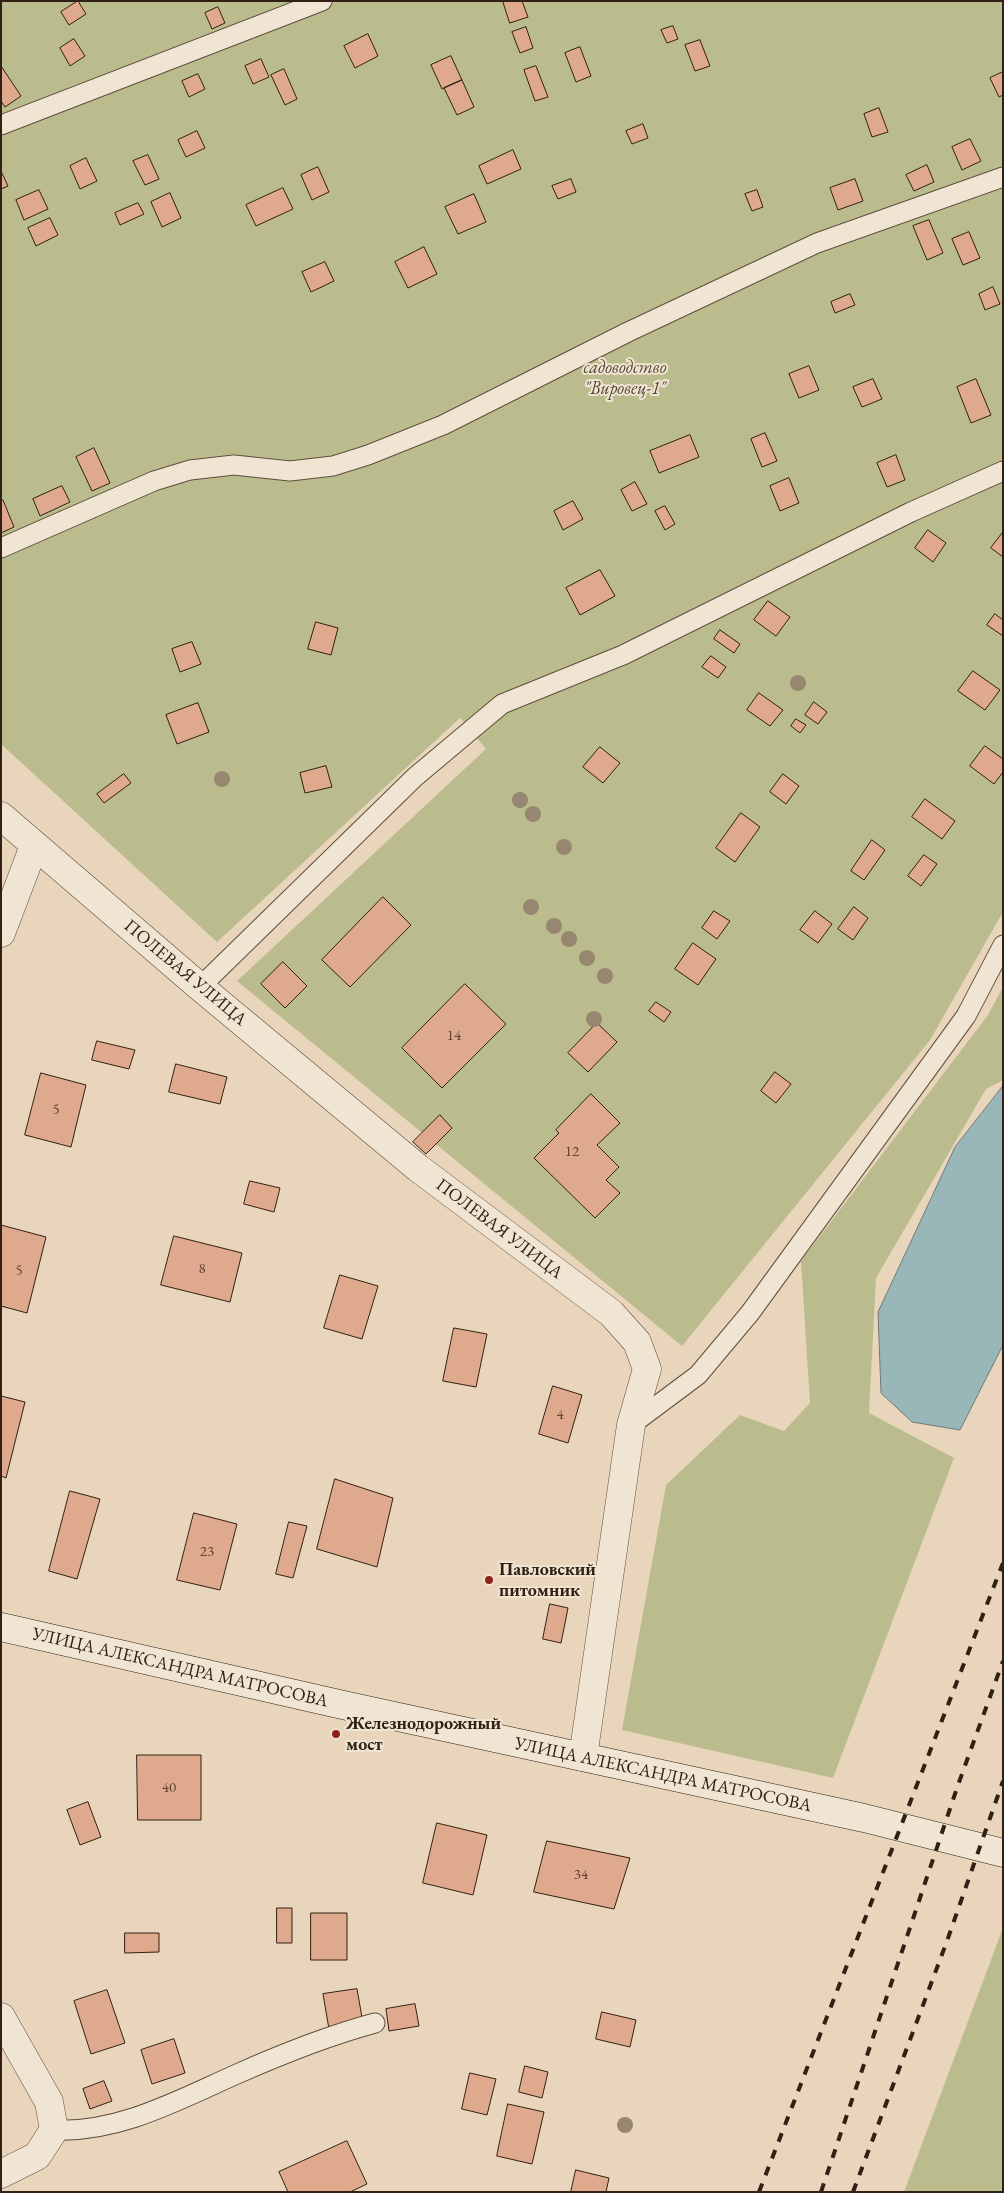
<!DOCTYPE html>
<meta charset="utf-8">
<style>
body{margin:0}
#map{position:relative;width:1004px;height:2193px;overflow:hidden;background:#e8d5bb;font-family:"EB Garamond",serif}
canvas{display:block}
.frame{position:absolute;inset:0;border:2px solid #312013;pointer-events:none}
</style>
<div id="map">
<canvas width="1004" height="2193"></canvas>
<div class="frame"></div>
</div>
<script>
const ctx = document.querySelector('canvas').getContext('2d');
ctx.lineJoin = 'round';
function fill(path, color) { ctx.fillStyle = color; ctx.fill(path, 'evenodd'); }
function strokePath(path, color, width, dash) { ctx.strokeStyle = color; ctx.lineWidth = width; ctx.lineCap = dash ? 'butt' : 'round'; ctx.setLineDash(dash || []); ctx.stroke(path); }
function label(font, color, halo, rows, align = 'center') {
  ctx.font = font + ' "EB Garamond",serif'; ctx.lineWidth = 4; ctx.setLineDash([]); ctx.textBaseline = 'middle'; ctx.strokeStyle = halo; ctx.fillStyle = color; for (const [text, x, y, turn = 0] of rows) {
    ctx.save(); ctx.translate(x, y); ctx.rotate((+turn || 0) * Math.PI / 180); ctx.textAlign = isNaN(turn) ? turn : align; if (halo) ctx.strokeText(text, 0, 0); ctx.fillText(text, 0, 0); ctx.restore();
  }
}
const green = new Path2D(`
 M1 1H1003V912L930 1040 682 1346 237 981 486 749 460 718 217 942 1 744Z
 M1003 987V1080L986 1089 876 1278 869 1413 954 1458 833 1778 622 1730 666 1485 740 1415 784 1431 810 1403 801 1261 988 1015Z
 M1003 1928V2192H904Z`);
const water = new Path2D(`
 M1003 1086V1345L960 1430 912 1422 881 1393 878 1312 955 1147Z`);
const building = new Path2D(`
 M78 1 86 14 69 25 61 12Z
 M503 1H522L528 17 510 23Z
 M218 7 225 23 212 29 205 13Z
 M673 26 678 39 667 43 661 30Z
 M526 27 533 48 520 53 512 32Z
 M368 34 378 56 355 68 344 46Z
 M74 39 85 56 70 66 60 48Z
 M700 40 710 66 695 71 685 45Z
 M580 47 591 76 576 82 565 53Z
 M451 56 462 80 442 89 431 65Z
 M261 59 269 77 253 84 245 66Z
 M1 66 21 96 5 107 1 101Z
 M536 66 548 97 535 101 524 70Z
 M284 69 297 99 285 105 271 75Z
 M1003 72V95L999 97 990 78Z
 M198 74 205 89 189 97 182 81Z
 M462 80 474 107 457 115 444 88Z
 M879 108 888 132 872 137 864 114Z
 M643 124 648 138 632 144 626 131Z
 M197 131 205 148 186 157 178 140Z
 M970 139 981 161 962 170 952 147Z
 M513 150 521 169 487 184 479 166Z
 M148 155 159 179 145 185 133 161Z
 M86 158 97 181 80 189 70 166Z
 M927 165 934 182 914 191 906 175Z
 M318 167 329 192 312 200 301 175Z
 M1 171 8 186 1 189Z
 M571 179 576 192 558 199 552 186Z
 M855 179 863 201 838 210 830 188Z
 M283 188 293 209 256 226 246 205Z
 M39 190 48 209 24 220 16 200Z
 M757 190 763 207 752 211 745 194Z
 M170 193 181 218 162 227 151 202Z
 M474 194 486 222 458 234 445 207Z
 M138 203 144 214 120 225 115 213Z
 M50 218 58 235 36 246 28 228Z
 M929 220 943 253 927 260 913 226Z
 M969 232 980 258 963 265 952 239Z
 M424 247 437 274 408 288 395 262Z
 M325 262 334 281 311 292 302 272Z
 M993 287 1000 304 985 310 979 294Z
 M850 294 855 305 835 313 831 302Z
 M809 366 819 390 799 398 789 374Z
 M873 379 882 399 862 407 853 387Z
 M976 379 991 415 971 423 957 387Z
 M765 433 777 461 762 467 751 439Z
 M690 435 699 457 659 473 650 451Z
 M94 448 110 483 92 491 76 457Z
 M896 455 905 480 887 487 877 463Z
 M789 478 799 503 780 511 770 486Z
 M635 482 647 504 632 511 621 490Z
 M62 486 70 502 40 516 33 499Z
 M3 500 14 527 1 533V501Z
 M573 501 583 519 563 530 554 511Z
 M665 506 675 524 665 530 655 511Z
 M928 530 946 543 933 562 915 548Z
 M1003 532V557L991 548Z
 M600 570 615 596 580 615 566 588Z
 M768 601 790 617 776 636 754 620Z
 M995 614 1003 620V636L987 625Z
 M316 622 338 628 331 655 308 649Z
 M720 630 740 644 734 653 714 639Z
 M192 642 201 664 180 672 172 649Z
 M711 656 726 667 718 678 702 667Z
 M973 671 1000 690 985 710 958 691Z
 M759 693 783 710 770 726 747 710Z
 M814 702 827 712 818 724 805 715Z
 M198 703 209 732 177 744 166 715Z
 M796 719 806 725 800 733 791 726Z
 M985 746 1003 759V772L994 784 970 766Z
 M600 747 620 763 603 783 583 767Z
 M326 766 332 787 305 793 300 773Z
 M124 774 131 783 104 803 97 794Z
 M783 774 799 786 786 804 770 792Z
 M925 799 955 821 942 839 912 817Z
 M741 813 760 827 735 862 716 848Z
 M872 840 885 850 864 880 851 871Z
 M924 855 937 864 921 886 908 876Z
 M383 897 411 925 350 987 322 960Z
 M854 907 868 918 853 940 838 929Z
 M714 911 730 921 717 939 702 928Z
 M815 911 832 924 818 943 800 930Z
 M693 943 716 959 698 985 675 969Z
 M283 962 307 986 285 1008 261 984Z
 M465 984 506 1024 442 1088 402 1048Z
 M656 1002 671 1012 664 1022 649 1011Z
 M597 1023 617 1042 588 1072 568 1053Z
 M97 1041 135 1050 129 1069 92 1060Z
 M176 1064 227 1077 220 1104 169 1092Z
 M775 1072 791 1084 776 1103 761 1091Z
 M41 1073 86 1085 71 1147 25 1135Z
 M591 1094 620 1123 597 1145 619 1167 606 1180 620 1193 595 1218 534 1158 559 1133 556 1130Z
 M440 1115 452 1128 426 1154 413 1142Z
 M250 1181 280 1188 274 1212 244 1204Z
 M1 1225 46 1237 27 1313 1 1306Z
 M174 1236 242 1253 230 1302 161 1285Z
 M340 1275 378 1286 362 1339 324 1328Z
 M454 1328 487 1334 476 1387 443 1381Z
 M553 1386 582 1395 568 1443 539 1434Z
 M1 1396 25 1402 6 1478 1 1476Z
 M335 1479 393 1498 377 1567 317 1549Z
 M70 1491 100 1499 77 1579 49 1571Z
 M194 1513 237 1524 220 1590 177 1580Z
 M289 1522 307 1526 293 1578 276 1574Z
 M550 1604 568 1608 561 1643 543 1639Z
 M137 1755H201V1820H138Z
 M88 1802 101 1837 80 1845 67 1810Z
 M437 1823 487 1835 473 1895 423 1883Z
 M547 1841 630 1858 614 1909 534 1892Z
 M277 1908H292V1943H277Z
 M311 1913H347V1960H311Z
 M125 1933H159V1952L125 1953Z
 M357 1989 363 2023 329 2029 323 1994Z
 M107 1990 125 2043 91 2054 74 2001Z
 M415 2004 419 2026 389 2031 386 2009Z
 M602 2012 636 2020 630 2047 596 2039Z
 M174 2039 185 2073 152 2084 141 2050Z
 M525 2066 548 2072 542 2098 519 2092Z
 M470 2073 496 2079 487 2115 462 2109Z
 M104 2081 112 2101 90 2109 83 2089Z
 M508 2104 544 2112 532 2164 497 2156Z
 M347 2141 367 2184 350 2192H288L279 2172Z
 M576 2170 609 2178 606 2192H571Z`);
const lane = new Path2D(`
 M1 125 322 1
 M1 548 154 481 190 470 234 465 290 471 333 466 368 455 443 425 628 332 817 243 1003 177
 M200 987 415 777 502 704 623 655 911 512 1003 471
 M631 1425 698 1375 750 1313 966 1016 1003 945
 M54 2130C119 2133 178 2100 237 2074 282 2054 327 2036 375 2023`);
const street = new Path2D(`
 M1 816 200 987 418 1168 611 1313 637 1342 647 1369 631 1425 583 1757
 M1 933 34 846
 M1 2017 49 2102 54 2130 37 2156 1 2174`);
const secondary = new Path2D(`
 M1 1627 343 1705 864 1818 1003 1853`);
const rail = new Path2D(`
 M759 2192 1003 1563
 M821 2192 958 1785 1003 1661
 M853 2192 947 1941 1003 1781`);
const trees = [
 [798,683],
 [222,779],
 [520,800],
 [533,814],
 [564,847],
 [531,907],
 [554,926],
 [569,939],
 [587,958],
 [605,976],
 [594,1019],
 [625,2125]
];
const markers = [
 [489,1580,5,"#8f2418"],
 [336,1734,5,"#8f2418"]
];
const numberNames = [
 ["14",454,1036],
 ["5",56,1110],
 ["12",572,1152],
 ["8",202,1269],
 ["5",19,1271],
 ["4",560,1415],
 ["23",207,1552],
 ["40",169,1788],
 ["34",581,1875]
];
const parkNames = [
 ["садоводство",625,368],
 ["\"Вировец-1\"",625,389]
];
const streetNames = [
 ["ПОЛЕВАЯ УЛИЦА",185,973,40],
 ["ПОЛЕВАЯ УЛИЦА",499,1229,37],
 ["УЛИЦА АЛЕКСАНДРА МАТРОСОВА",180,1668,13],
 ["УЛИЦА АЛЕКСАНДРА МАТРОСОВА",663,1775,12]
];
const poiNames = [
 ["Павловский",499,1570],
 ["питомник",499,1591],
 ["Железнодорожный",346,1724],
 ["мост",346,1745]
];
fill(green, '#bbbc8d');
fill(water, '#99b7b8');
strokePath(water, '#6f7b76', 1);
fill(building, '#dfa98d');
strokePath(building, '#312013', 1);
strokePath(lane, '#5f4d3d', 21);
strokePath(street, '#5f4d3d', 29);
strokePath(secondary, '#312013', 29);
strokePath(lane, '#f0e4d3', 19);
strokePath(street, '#f0e4d3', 28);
strokePath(secondary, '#f0e4d3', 28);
strokePath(rail, '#312013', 4, [9, 9]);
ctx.fillStyle = '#978770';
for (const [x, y] of trees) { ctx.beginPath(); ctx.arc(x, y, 8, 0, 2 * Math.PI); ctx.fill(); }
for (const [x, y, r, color] of markers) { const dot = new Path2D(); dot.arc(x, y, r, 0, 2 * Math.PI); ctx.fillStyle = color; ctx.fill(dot); strokePath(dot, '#f0e4d3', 2); }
label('15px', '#5c4232', null, numberNames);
label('italic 18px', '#544732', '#f0e4d3', parkNames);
label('18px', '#312013', '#f0e4d3', streetNames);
label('bold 18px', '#312013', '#f0e4d3', poiNames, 'left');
</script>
